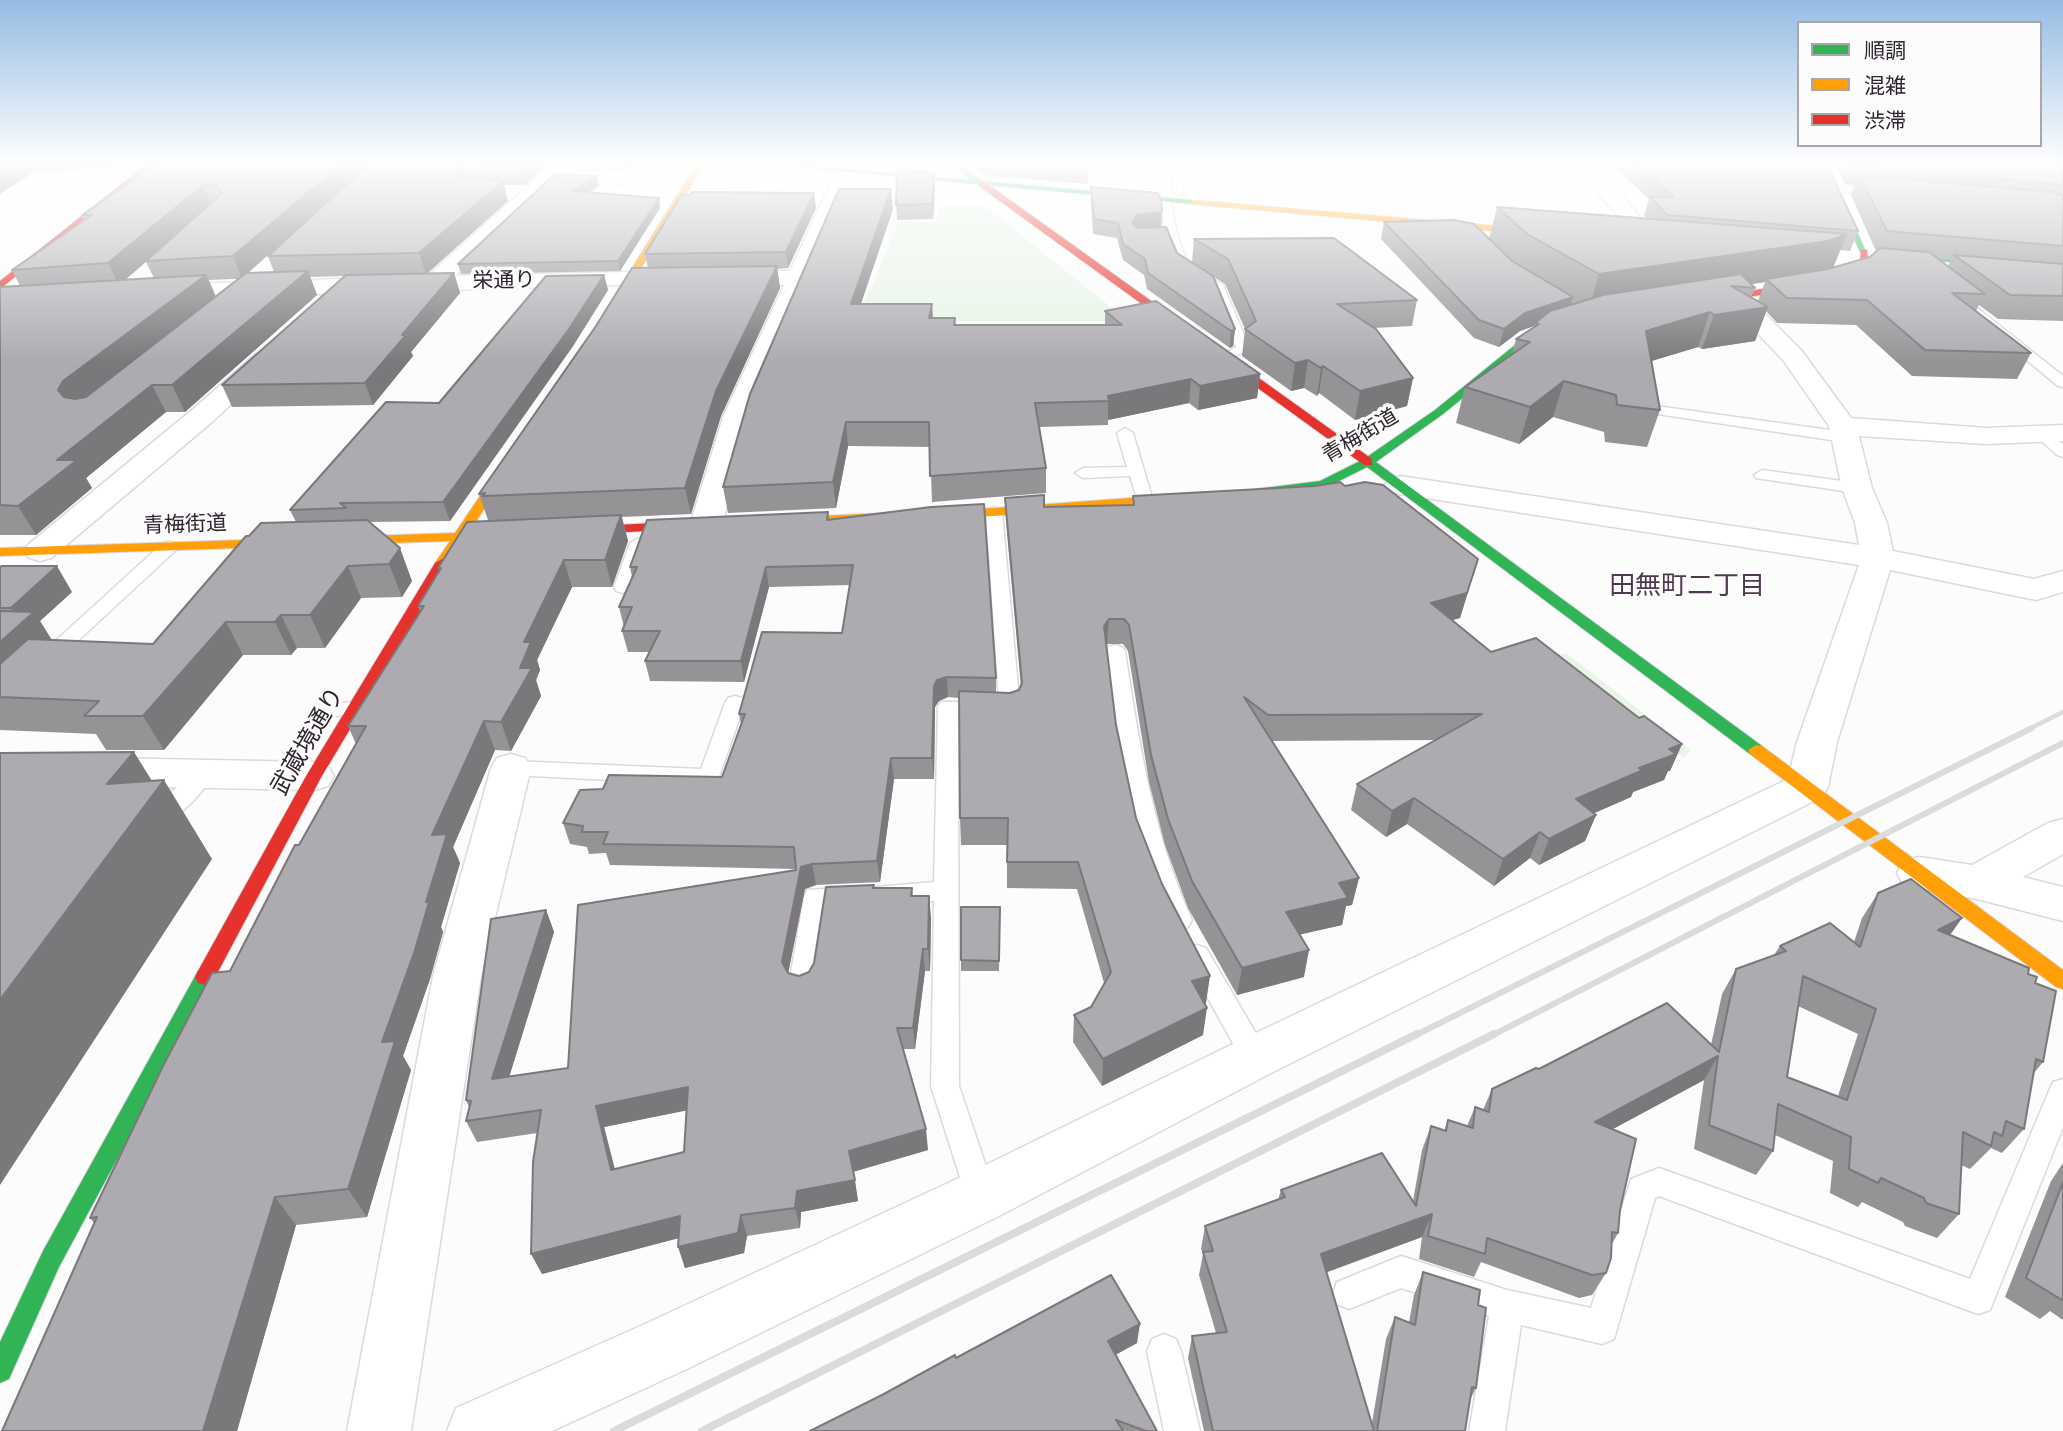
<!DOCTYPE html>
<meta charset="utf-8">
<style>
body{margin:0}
#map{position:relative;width:2063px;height:1431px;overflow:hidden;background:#fcfcfc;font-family:Jost,"Noto Sans JP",sans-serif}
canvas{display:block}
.legend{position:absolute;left:1797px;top:21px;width:245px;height:126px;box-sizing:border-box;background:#fcfcfc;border:2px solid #aaa6aa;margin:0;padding:9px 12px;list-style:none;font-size:21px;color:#2e252f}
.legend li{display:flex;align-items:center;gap:14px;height:35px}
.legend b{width:35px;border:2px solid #aaa6aa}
</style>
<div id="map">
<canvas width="2063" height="1431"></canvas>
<ul class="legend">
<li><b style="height:9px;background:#30b455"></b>順調</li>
<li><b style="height:9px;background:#ff9f0a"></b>混雑</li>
<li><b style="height:9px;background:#e5322d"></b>渋滞</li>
</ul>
</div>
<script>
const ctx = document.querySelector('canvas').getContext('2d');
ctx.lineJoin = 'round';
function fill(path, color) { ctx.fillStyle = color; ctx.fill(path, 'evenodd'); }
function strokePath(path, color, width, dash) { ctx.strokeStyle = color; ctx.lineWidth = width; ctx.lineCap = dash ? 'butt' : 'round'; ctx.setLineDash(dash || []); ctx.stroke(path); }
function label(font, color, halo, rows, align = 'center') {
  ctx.font = font + ' Jost,"Noto Sans JP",sans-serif'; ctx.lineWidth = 7; ctx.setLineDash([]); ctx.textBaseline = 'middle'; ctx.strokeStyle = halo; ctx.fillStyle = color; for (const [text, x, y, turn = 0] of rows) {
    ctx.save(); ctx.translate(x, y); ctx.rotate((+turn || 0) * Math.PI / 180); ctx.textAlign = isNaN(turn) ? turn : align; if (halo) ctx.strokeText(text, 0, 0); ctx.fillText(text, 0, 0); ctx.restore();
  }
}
const green = new Path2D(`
 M939 206H985L1128 321H853L875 280 898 221 936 222Z
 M1566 653 1690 749 1685 758 1638 733 1553 656Z`);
const lane = new Path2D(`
 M1174 163H1184L1183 193 1178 196 1173 193Z
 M1289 163H1300L1306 169 1494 163 1451 170 1304 175Z
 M1837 186 1882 189 1887 192 1882 195 1833 191V187Z
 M1166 197 1171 200 1177 235 1188 264 1223 285 1250 349 1222 363 1215 359 1236 347 1214 290 1177 266 1165 235 1161 200Z
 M1956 291 2063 376V387L2058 386 1952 298 1950 295Z
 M1649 405 1844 432 1852 437 1844 442 1644 412 1642 409Z
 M1125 428 1133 433 1153 501 1151 505H1139L1130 476 1083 478 1075 473 1083 468 1127 467 1117 433Z
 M2041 428 2063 444V457L2057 455 2036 436 2033 433 2036 430Z
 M1762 470 1857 483 1865 488 1857 493 1756 478 1754 475Z
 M994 507 1002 512 1020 709 1017 714 1010 716 958 714 959 1086 996 1196 992 1206 981 1210 970 1206 966 1196 931 1086 934 901 885 903 876 901 873 894 876 887 934 882 938 707 941 702H999L986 512Z
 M639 538 648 543 632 587 623 593 616 591 614 587 630 543Z
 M169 542 175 543 178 547 175 551 55 662H41L38 658 41 654 163 543Z
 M1115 645 1122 647 1125 651C1139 744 1153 834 1192 920L1188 927 1179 930 1170 927C1125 844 1117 743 1105 651L1108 647Z
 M735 696 742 698 745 703 717 782 709 785 511 775 503 773 500 768 503 763 511 761 701 769 725 703 728 698Z
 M355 702 362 704 365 709 362 714 323 717 316 715 313 710 316 705Z
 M203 766 211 769 214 774C201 795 171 831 144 823L140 817C145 809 152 809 159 804 174 794 186 771 203 766Z
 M852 887 861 889 864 896 861 903 827 906 815 984 811 992 802 995 793 992 789 984 804 897 807 890Z
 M1197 945 1206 948 1265 1049 1269 1057 1265 1065 1255 1069 1245 1065 1184 955 1188 948Z
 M2063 1079V1127L1990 1310 1978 1314 1659 1196 1655 1198 1614 1339 1602 1344 1521 1325 1505 1431H1469L1489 1316 1401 1288 1349 1309 1337 1304 1333 1293 1337 1282 1401 1256 1507 1290 1591 1308 1631 1179 1659 1168 1970 1279 2049 1091 2053 1082Z
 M1164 1334 1176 1339 1181 1351 1200 1431H1164L1147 1351 1152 1339Z`);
const street = new Path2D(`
 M1560 163H1584L1596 171 1623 195 1648 228 1642 236H1628L1625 232 1628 228 1592 186Z
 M845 165 854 171 751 417 722 525 717 532 706 534 695 532 690 525 723 417 784 285H726L718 283 715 278 718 273 726 271H790L836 171Z
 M551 169 623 172 632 178 623 184 556 181 455 276 669 271 677 273 680 278 677 283 159 299 151 297 148 292 151 287 159 285 428 276 544 171Z
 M1734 289 1742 291 1801 350 1851 418 1986 428 2063 425V441L1986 444 1859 436 1872 488 1887 523 1893 551 2034 579 2063 571V592L2036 600 1890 570 1837 742 1828 787 1822 797 1273 1072 1001 1215 689 1368 552 1431H447L456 1408 645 1324 961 1177 1237 1042 1788 779 1797 742 1859 565 1400 494 1389 491 1385 485 1389 479 1400 476 1859 545 1855 523 1842 488 1829 426 1783 360 1722 296 1726 291Z
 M265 351 274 354 278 359 274 364 212 422 51 558 40 561 29 558 24 551 29 544 192 410 256 354Z
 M511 754 525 758 531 768 481 976 411 1431H347L433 976 491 768 497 758Z
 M0 756 314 762 328 766 334 776 328 786 314 790 0 784Z
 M2063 819V854L2023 877 2063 887V921L1977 899 1903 885 1897 873 1903 861 1919 857 1972 865 2048 823Z`);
const fast = new Path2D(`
 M751 163H782L971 180 950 163H959L982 181 1192 200 1196 202 1192 204Z
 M1819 163H1827L1867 254 1860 252Z
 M1888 251 2063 267V273L1885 256 1884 254Z
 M1555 325 1564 327 1534 340 1443 414 1376 462 1762 746 1764 750 1762 754H1750L1367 467 1327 487 1256 497 1250 493 1256 489 1320 481 1364 459 1435 410 1526 336Z
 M205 969 212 971 215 977 59 1267 9 1379 0 1383V1342L43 1251 198 971Z`);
const slow = new Path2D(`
 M697 163H705L614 313 606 315 604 313Z
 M1192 200 1545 230 1549 233 1545 236 1189 204Z
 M511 455 517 459 469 532 511 531 518 535 511 539 463 540 447 566 442 567 435 563 450 541 0 556V548L455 533 507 456Z
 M1185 494 1189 495V501L994 516 777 526 771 522 777 518 994 508Z
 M1756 745 1762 746 2063 970V989L2056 987 1750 754 1748 750Z`);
const jam = new Path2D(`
 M148 163H157L0 289V281Z
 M979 182H985L1372 459V465H1364L979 186Z
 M1861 250H1867L1868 261 1854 275 1821 285 1700 305 1695 302 1700 299 1817 280 1848 271 1860 260Z
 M696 521 702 525 701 528 574 535 568 531 574 527Z
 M442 559 449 563 322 776 212 983 205 985 198 983 195 977 198 971 306 776 435 563Z`);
const railFar2 = new Path2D(`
 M2029 729 2063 712`);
const railFar1 = new Path2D(`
 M1414 1036 2032 728
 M1491 1036 2063 743`);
const rail = new Path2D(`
 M614 1431 1417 1034
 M702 1431 1494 1034`);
const wall = new Path2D(`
 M159 163H636L625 170 550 166 542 169 525 185H504L508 201 427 274 454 273 460 293 411 352 413 356 373 405 232 407 222 385 344 276 310 277 317 295 185 412H166L86 478 92 488 36 535H0V287L20 286 12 270 84 220 82 215ZM331 199 268 256 274 272 248 273ZM146 262 154 278 126 279ZM233 279H239L216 297 209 280Z
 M973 163H1089L1088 184 984 175 973 165Z
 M1611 163H1826L1858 231 1850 251 1840 250 1833 268 1870 257 1876 251 1851 195 1855 185 1845 184 1835 163H2063V321L1998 319 1979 305 1976 311 2031 353 2017 379 1912 376 1856 325 1777 323 1766 311 1755 341 1702 349 1698 347 1651 361 1660 410 1647 447 1605 442 1604 432 1553 417 1519 444 1456 423 1465 387 1512 355 1516 339 1534 327V326L1520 331 1499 347 1474 338 1381 239 1384 222 1489 239 1497 207 1646 218 1644 216 1649 199ZM1938 259 1951 260 1948 266ZM1765 282 1758 301 1751 297 1755 288 1751 284Z
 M934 173 935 187 933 219 897 220 896 205Z
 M599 186 588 192 659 198 660 208 620 271 461 274 458 264Z
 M1091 187 1162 212 1161 227 1177 253 1192 262 1194 239 1417 300 1412 326 1374 328 1413 378 1407 406 1355 420 1319 393 1317 396 1304 388 1291 391 1242 356 1245 329 1225 284 1214 277 1235 329 1233 346 1230 348 1147 289 1144 275 1123 260 1117 238 1093 234 1091 201Z
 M814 193 816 208 788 268 777 269 780 288 721 416 691 514 622 517 628 541 612 587H572L537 660 540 670 536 680 541 696 511 751 495 750 453 847 460 863 441 927 443 932 430 979 403 1056 411 1070 367 1217 296 1225 237 1431H2L94 1223 90 1218 230 971 299 845 356 744 348 726 420 612 418 606 439 571 438 568 491 521 488 520 479 494 648 268 645 254 690 195Z
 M893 209 861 304H932L933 318H955L956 325H1105V311L1260 374 1257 398 1198 410 1189 403 1108 420V425L1039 427 1046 468V493L932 502 930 447 848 446 836 508 728 513 723 487Z
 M604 275 608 290 573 346 450 521 370 522 412 581 402 597 361 598 325 648H297L291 655H243L164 750H106L96 734 0 730V567L72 592 40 621 52 640 153 644 249 536 296 522 290 510 439 403Z
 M1345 486 1478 559 1460 618 1452 620 1491 652 1639 718 1682 744 1670 771H1668L1664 780 1633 792 1631 797 1594 813 1596 815 1585 841 1539 865 1530 858 1494 886 1407 824 1386 837 1351 810 1357 784 1435 740 1272 741 1359 878 1352 905 1346 906 1342 925 1300 934 1304 977 1237 995 1188 908 1165 845 1149 782 1128 651 1123 644H1107L1106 646 1116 725 1136 818 1206 1003H1204L1203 1035 1102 1086 1073 1042 1074 1015 1091 1007 1104 983 1077 889 1007 888V845H961L960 818 959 698 948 697 939 701 935 707 934 779H894L880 882 816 885 805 889 788 973 799 976 809 972 874 888H912L913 896 931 917 930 971H925L915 1049H903L928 1150 853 1172 858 1201 801 1212 800 1228 747 1236 744 1253 685 1268 678 1238 542 1274 537 1133 477 1142 466 1121 469 1107 466 1100 546 910 554 932 509 1077 568 1068 796 870 795 869 610 865 606 853 589 854 587 847 570 844 563 823 603 789 722 777 741 724 739 714 842 633 850 585 769 587 744 682 650 681 645 661 649 652H628L622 631 624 627 619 607 632 577 630 567 828 512 829 520 996 678V692L1010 693 1019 690 1021 687 1006 522 1005 498 1044 495V507L1133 505V496ZM686 1110 684 1152 615 1169 604 1127Z
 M1878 893 1962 918 1950 935 2028 974 2035 983 2043 1062 2033 1074 2024 1129 2002 1153 1991 1148 1970 1169 1961 1165 1959 1214 1937 1238 1905 1226 1903 1222 1862 1202 1858 1207 1830 1193 1833 1161 1775 1135 1773 1151 1756 1175 1694 1149 1704 1080 1613 1129 1620 1210 1618 1233 1612 1244 1606 1273 1592 1295 1579 1298 1481 1262 1474 1277 1419 1259 1422 1237 1326 1272 1372 1423 1386 1339 1395 1317 1409 1322 1414 1295 1423 1272 1478 1305 1476 1388 1470 1400 1465 1431H1204L1188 1358 1192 1336 1216 1333 1199 1275 1203 1254 1201 1249 1205 1226 1278 1200 1281 1190 1413 1201 1422 1150 1431 1126 1444 1131 1448 1120 1467 1126 1475 1107 1483 1110 1492 1089 1539 1069 1711 1045 1722 994 1736 969 1774 955 1780 946 1854 942 1862 918ZM1798 1006 1858 1034 1838 1096 1787 1077Z
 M1000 907 999 971H961V960Z
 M2063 1163V1320L2050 1311 2040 1319 2005 1297 2051 1181Z
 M1137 1343 1115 1355 1157 1431H810L956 1358Z`);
const shadedWall = new Path2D(`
 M8 163H138L135 166 34 172 0 194V168Z
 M343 163H371L242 278 233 256Z
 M523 163H550V166L542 169 525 185 520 166Z
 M623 163H636L625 170Z
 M459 165 465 184 456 170Z
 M934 173 935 187 933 219 932 204Z
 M597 176 599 186 574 201 572 191Z
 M503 181 508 201 426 274 419 253Z
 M203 185 211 205 119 285 108 263Z
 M891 189 893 209 853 326 851 304Z
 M814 193 816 208 788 268 786 252Z
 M659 198 660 208 620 271 618 261Z
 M1162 212 1161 227 1136 229 1132 223 1137 215Z
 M1847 234 1833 268 1814 274 1766 279 1765 282 1589 310 1599 274Z
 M777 266 780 288 721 416 691 514 685 488 716 391Z
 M308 271 317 295 185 412 172 385Z
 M454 273 460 293 411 352 413 356 373 405 365 383 402 335Z
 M206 275 217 299 73 417 58 390 63 381Z
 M604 275 608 290 573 346 450 521 443 502Z
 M1573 297 1568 315 1535 323 1534 326 1520 331 1499 347 1504 329 1525 313Z
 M932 304 933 327 929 318Z
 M1768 307 1755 341 1702 349 1714 315Z
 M1710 312 1698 347 1635 366 1646 331Z
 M1235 329 1233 346 1230 348 1231 331Z
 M1308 360 1304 388 1291 391 1295 363Z
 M1323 366 1319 393 1317 396 1321 368Z
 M1260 374 1257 398 1198 410 1200 386Z
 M1413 378 1407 406 1355 420 1360 391Z
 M1191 379 1189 403 1108 420V396Z
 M1564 381 1553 417 1519 444 1530 407Z
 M152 385 166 412 86 478 92 488 36 535 18 506 57 460Z
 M846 422 848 446 836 508 833 482Z
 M621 515 628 541 612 587 605 560Z
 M400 548 412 581 402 597 389 564Z
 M1478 559 1460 618 1424 628 1431 603Z
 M564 560 572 587 537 660 540 670 536 680 541 696 511 751 501 722 520 668 524 642Z
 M57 566 72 592 40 621 52 641 0 679V641L21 623 11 608Z
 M348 566 361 598 325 648 310 615Z
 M766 567 769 587 744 682 741 661Z
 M281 615 297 648 291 655 275 622Z
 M1109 619 1107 644 1102 651 1104 626Z
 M226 622 243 655 164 750 143 716Z
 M947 677 948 697 939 701 935 707 934 779 932 758 934 686 937 680Z
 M484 721 495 750 453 847 460 863 441 927 443 932 430 979 403 1056 411 1070 367 1217 348 1189 382 1042 426 902 432 835Z
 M1682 744 1670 771H1668L1664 780 1633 792 1631 797 1565 826 1576 799 1639 768 1669 749Z
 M134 752 157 789 164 780 212 859 0 1185V1000L107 784Z
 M891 758 894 779 880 882 877 861Z
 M1414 798 1407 824 1386 837 1392 811Z
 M1596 815 1585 841 1539 865 1549 839Z
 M1540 832 1530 858 1494 886 1503 859Z
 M812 864 816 885 805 889 786 984 782 962 801 867Z
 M1359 878 1352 905 1346 906 1342 925 1281 939 1286 912 1339 883Z
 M929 896 931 917 930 971 928 949Z
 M546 910 554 932 502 1100 492 1079Z
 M1962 918 1944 943 1938 930Z
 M923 949 925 971 915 1049 913 1028Z
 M1309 950 1304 977 1237 995 1242 968Z
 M1210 976 1206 1003 1188 1008 1192 981Z
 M1207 1008 1203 1035 1102 1086 1103 1059Z
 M1718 1056 1704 1080 1583 1145 1595 1122Z
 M688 1087 694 1109 604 1127 620 1191 611 1170 596 1106Z
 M926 1129 928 1150 852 1172 849 1151Z
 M855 1180 858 1201 801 1212 800 1228 795 1208 797 1191Z
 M275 1197 296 1225 237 1431H203Z
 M1432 1214 1422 1237 1314 1277 1321 1254Z
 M741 1215 747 1236 744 1253 685 1268 678 1247Z
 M680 1216 687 1236 542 1274 531 1254Z
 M1140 1324 1137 1343 1106 1360 1108 1341Z`);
const building = new Path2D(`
 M0 163H8L0 168Z
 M159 163H343L233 256 146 261 222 193 217 185H203L108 263 12 270 92 215H82Z
 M370 163H523L520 166 459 165 456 170 461 177 503 181 419 253 268 256Z
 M1636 163H1826L1858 231 1667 215 1650 197H1673Z
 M1851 163H2063V187L2056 184 1853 166Z
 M897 169 934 173 932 204 896 205Z
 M555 174 597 176 572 191 659 198 618 261 458 264Z
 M1859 175 2053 192 2063 196V246L1887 231Z
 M1091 187 1158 193 1161 199 1162 212 1137 215 1132 223 1137 228 1166 227 1177 253 1213 276 1235 329 1231 331 1148 273 1145 259 1123 244 1118 223 1094 219Z
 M839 189H891L851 304H932L929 318H955L954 325H1122L1105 311 1156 301 1260 374 1200 386 1191 379 1108 396 1109 401 1035 403 1046 468 930 476 929 422H846L833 482 723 487 750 394Z
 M692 192 814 193 786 252 645 254 682 194 690 195Z
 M1497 207 1847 234 1828 241 1599 274 1527 234Z
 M1454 220 1474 224 1512 261 1573 297 1525 313 1504 329 1479 320 1384 222Z
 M1334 238 1417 300 1337 304 1376 329 1413 378 1360 391 1323 366 1321 368 1308 360 1295 363 1245 329 1256 321 1228 259 1194 239Z
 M1880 248 1929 252 1985 294 1952 293 2031 353 1925 350 1867 300 1787 298 1766 279 1828 269 1870 257Z
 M1954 255 2063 264V296L2010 295Z
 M777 266 716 391 685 488 483 496 485 493 479 494 596 326 632 268Z
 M308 271 172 385H152L57 460H77L18 506 0 505V287L206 275 63 381 58 390 64 397 75 399 86 397 246 273Z
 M454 273 402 335H406L365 383 222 385 346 275Z
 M1741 274 1755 288 1731 286 1768 307 1714 315 1710 312 1646 331 1660 410 1617 405 1616 395 1564 381 1530 407 1465 387 1530 342 1516 339 1539 324 1535 323 1550 311 1603 295Z
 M604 275 569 329 443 502 340 503 346 508 290 510 386 402 439 403 546 276Z
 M1340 482 1345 486 1365 482 1383 485 1478 559 1467 593 1431 603 1491 652 1536 638 1639 718 1644 716 1682 744 1669 749 1676 754 1639 768 1643 770 1576 799 1596 815 1549 839 1540 832 1503 859 1414 798 1392 811 1357 784 1482 714 1268 715 1244 697 1359 878 1339 883 1348 898 1286 912 1309 950 1242 968 1192 881 1168 819 1151 755 1129 625 1124 619H1109L1104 626 1116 725 1136 818 1162 884 1210 976 1192 981 1207 1008 1103 1059 1074 1015 1091 1007 1111 972 1078 862H1007L1008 818H960L959 691 1010 693 1019 690 1022 683 1005 498 1044 495V507L1134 505 1133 496 1315 486Z
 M984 504 996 678 947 677 937 680 934 686 932 758H891L877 861 812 864 801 867 782 962 788 973 799 976 809 972 814 963 826 887 874 885 873 888H912L911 896H929L928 949H923L913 1028H897L926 1129 849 1151 855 1180 797 1191 795 1208 741 1215 738 1233 678 1247 680 1216 531 1254 533 1162 541 1110 466 1121 471 1101 466 1100 491 919 546 910 492 1079 568 1068 578 905 796 870 794 847 603 844 608 832H582L583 826 563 823 580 790 603 789 609 775 722 777 745 714H739L762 632 842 633 853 565 766 567 741 661H645L660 631H622L632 607H619L637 567H630L647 520 828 512 827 520 931 507ZM688 1087 684 1152 611 1170 596 1106Z
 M621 515 605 560H564L524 642H531L520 668H532L501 722 484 721 432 835 447 834 426 902H429L415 950 382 1042 395 1041 348 1189 275 1197 203 1431H2L97 1217 90 1218 164 1064 212 973 230 971 295 845H299L366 726H348L424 606H418L441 568H438L467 522Z
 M367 520 400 548 389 564 348 566 310 615H281L275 622H226L143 716H84L99 701 0 697V664L28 639 153 644 246 536H249L261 523Z
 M2 566H57L11 608H0V567Z
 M0 611 34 612 0 642Z
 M134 752 107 784 164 780 0 1000V753Z
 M1911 879 1962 918 1938 930 2029 968 2028 974 2037 977 2035 983 2056 991 2043 1062 2036 1059 2024 1129 2006 1121 2002 1136 1994 1132 1991 1146 1963 1132 1959 1214 1926 1203 1924 1198 1881 1178 1878 1183 1849 1169 1851 1137 1778 1104 1773 1151 1709 1125 1718 1056 1595 1122 1636 1139 1620 1210 1618 1233 1612 1232 1611 1258 1606 1273 1592 1275 1487 1238 1485 1254 1428 1236 1432 1214 1321 1254 1374 1431H1213L1192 1336 1227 1332 1203 1252 1213 1251 1205 1226 1285 1197 1281 1190 1382 1153 1416 1206 1431 1126 1446 1131 1448 1120 1473 1128 1475 1107 1489 1112 1492 1089 1536 1068 1539 1069 1667 1003 1719 1052 1736 969 1786 951 1780 946 1830 923 1860 947 1878 893ZM1803 976 1876 1009 1847 1100 1787 1077Z
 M961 907H1000L999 961 961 960Z
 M2063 1182V1298L2062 1300 2026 1278Z
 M1423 1272 1480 1290 1478 1305 1486 1308 1476 1388 1472 1387 1465 1431H1377L1395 1317 1415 1325Z
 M1111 1275 1140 1324 1108 1341 1157 1431H1146L1116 1420 1123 1431H810L882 1395 955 1355 956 1358Z`);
const farStreetnames = [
 ["栄通り",504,282,-1],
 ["青梅街道",1361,437,-31],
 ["青梅街道",185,526,-2]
];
const streetNames = [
 ["武蔵境通り",309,742,-60]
];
const neighbourhoodNames = [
 ["田無町二丁目",1687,588]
];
fill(green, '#e7f4e6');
strokePath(lane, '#ddd8de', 3);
strokePath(street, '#ddd8de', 3);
strokePath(fast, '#ddd8de', 2);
strokePath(slow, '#ddd8de', 2);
strokePath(jam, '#ddd8de', 2);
fill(lane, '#fff');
fill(street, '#fff');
fill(fast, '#30b455');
fill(slow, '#ff9f0a');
fill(jam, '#e5322d');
strokePath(railFar2, '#dbdbdb', 4.5);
strokePath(railFar1, '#dbdbdb', 6);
strokePath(rail, '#dbdbdb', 8);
fill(wall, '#969397');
fill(shadedWall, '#7a787b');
fill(building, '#aeabb0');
strokePath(building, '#7a787b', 2);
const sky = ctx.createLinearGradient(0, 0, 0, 363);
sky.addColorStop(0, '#95bce3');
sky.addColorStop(0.45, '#fefefe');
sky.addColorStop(1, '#fefefe00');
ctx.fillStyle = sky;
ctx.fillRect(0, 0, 2063, 363);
label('21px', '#2e252f', '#fcfcfc', farStreetnames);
label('24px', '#2e252f', '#fcfcfc', streetNames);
label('26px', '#4d3a4f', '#fcfcfc', neighbourhoodNames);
</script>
